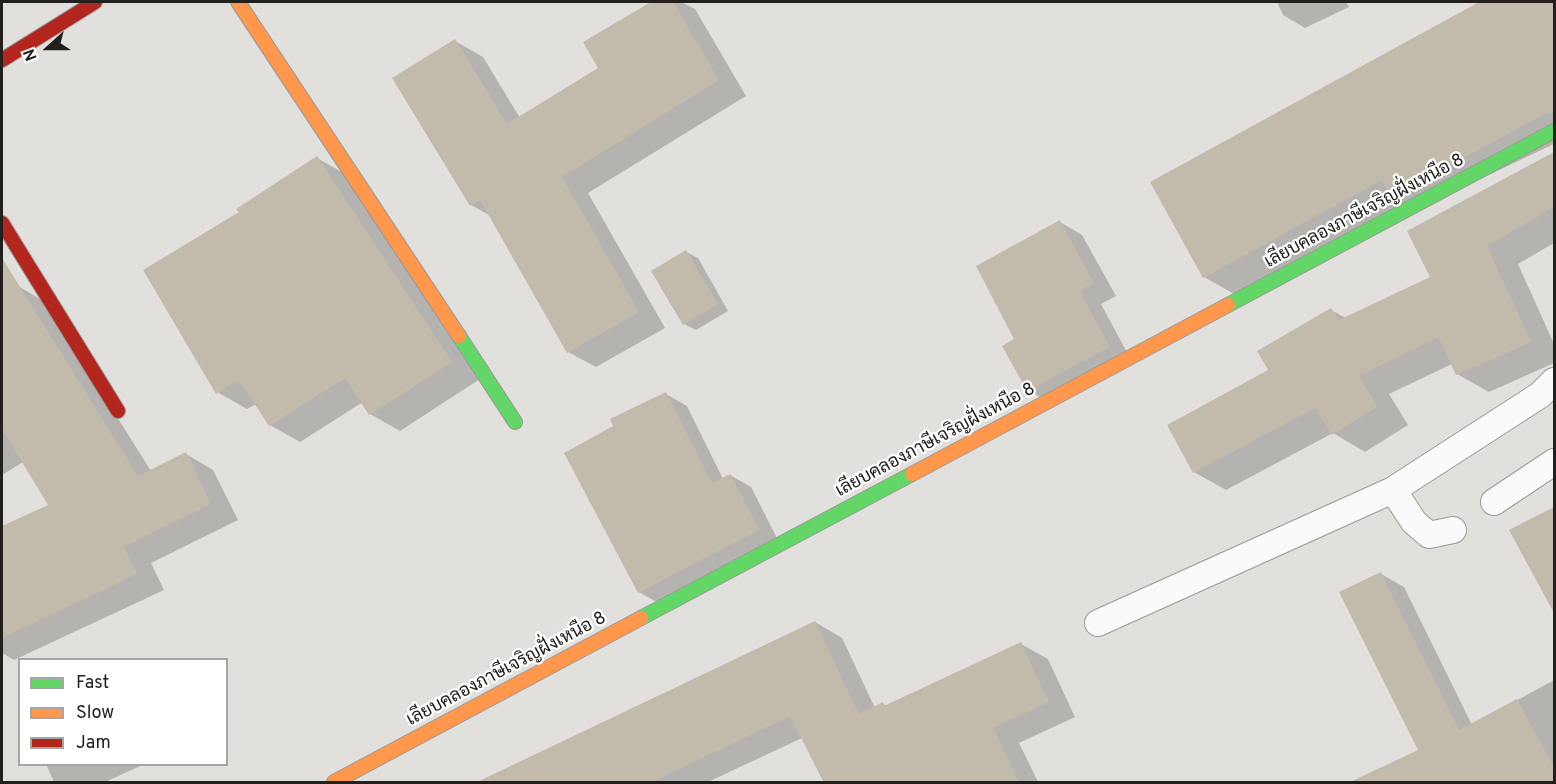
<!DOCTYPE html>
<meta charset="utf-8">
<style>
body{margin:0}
#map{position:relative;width:1556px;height:784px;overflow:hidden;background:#e2e0dc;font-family:Overpass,sans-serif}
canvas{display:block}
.frame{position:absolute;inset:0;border:3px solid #21201d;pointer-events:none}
.legend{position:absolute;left:18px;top:658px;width:210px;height:108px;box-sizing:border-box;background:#fff;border:2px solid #a6a6a5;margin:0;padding:8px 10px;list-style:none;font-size:18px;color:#21201d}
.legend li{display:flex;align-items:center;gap:12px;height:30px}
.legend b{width:30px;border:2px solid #a6a6a5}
.north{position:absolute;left:18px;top:18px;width:60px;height:60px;-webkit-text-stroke:4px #fff;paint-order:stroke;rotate:249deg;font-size:16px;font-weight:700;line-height:24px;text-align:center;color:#21201d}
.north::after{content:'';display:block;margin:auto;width:21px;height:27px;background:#21201d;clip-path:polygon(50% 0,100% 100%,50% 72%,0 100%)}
</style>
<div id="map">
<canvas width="1556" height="784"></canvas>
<div class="frame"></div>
<ul class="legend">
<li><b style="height:8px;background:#63d668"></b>Fast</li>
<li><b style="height:8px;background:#ff974d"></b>Slow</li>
<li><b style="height:8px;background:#b3261e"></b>Jam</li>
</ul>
<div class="north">N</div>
</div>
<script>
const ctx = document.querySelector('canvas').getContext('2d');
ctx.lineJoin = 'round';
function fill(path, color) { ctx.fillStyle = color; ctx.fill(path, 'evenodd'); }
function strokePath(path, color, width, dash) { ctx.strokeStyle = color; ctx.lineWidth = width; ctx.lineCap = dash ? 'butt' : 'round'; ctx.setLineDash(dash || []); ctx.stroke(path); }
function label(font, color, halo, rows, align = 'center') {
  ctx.font = font + ' Overpass,Sarabun,sans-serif'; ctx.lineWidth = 4.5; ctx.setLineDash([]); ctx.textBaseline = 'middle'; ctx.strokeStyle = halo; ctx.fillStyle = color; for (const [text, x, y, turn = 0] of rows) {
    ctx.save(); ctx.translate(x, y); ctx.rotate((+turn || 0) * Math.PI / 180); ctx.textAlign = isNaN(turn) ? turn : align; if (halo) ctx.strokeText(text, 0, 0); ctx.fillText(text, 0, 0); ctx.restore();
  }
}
const shadow = new Path2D(`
 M654 2H681L695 9 746 96 588 193 665 328 596 367 568 352 491 216 471 205 455 41 483 57 520 118 600 68 585 42Z
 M1277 2H1346L1349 7 1305 28 1283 15Z
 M1482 2H1554V144L1236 295 1204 277 1152 182Z
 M1554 154V243L1518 264 1554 344V363L1489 392 1457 374 1452 364 1389 394 1408 425 1365 452 1333 433 1226 490 1194 472 1270 371 1331 310 1346 318 1432 278 1409 231Z
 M317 158 347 175 480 379 400 431 370 414 363 402 300 442 270 425 256 404 247 409 217 392 241 213Z
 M1060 222 1082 235 1116 296 1101 304 1131 360 1050 403 1028 390 1016 339Z
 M686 252 698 258 728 311 696 330 684 324Z
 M18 286 45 302 151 471 186 454 213 470 238 520 151 563 164 590 14 660 2 653V528L50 506 23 462 2 475V296Z
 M666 394 687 406 723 479 730 475 751 487 779 542 660 604 639 592 615 427Z
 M1554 509V610L1511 531Z
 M1381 574 1404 587 1472 725 1554 680V782H1352L1420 751Z
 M815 622 842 638 875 708 883 704 887 706 1021 644 1048 659 1075 717 1019 743 1038 782H824L802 738 708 782H479Z
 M46 764H145L105 782H54Z`);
const building = new Path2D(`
 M651 2H673L719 80 562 177 639 312 567 353 480 200 470 206 392 78 455 39 507 124 598 68 583 42Z
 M1479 2H1554V112L1545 114 1391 197 1382 180 1203 278 1150 182Z
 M1554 152V207L1487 246 1531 342 1456 375 1438 337 1359 376 1377 407 1332 435 1315 408 1193 473 1167 425 1268 370 1257 351 1331 308 1339 320 1430 277 1407 231Z
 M317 156 452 362 369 415 345 378 269 426 239 380 216 394 143 270 239 212 236 209Z
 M1060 220 1094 283 1080 291 1110 347 1027 391 1002 346 1014 339 976 266Z
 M686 250 718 304 683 325 651 271Z
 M2 258 138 476 186 452 211 504 124 547 137 574 2 638V526L48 505 2 429Z
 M666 392 712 483 730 474 759 530 638 593 564 453 613 426 610 419Z
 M1554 507V613L1509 530Z
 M1381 572 1459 730 1517 699 1554 768V783H1348L1418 750 1339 592Z
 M815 621 859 714 883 702 884 706 1021 642 1049 702 993 728 1019 783H824L790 716 650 783H475Z`);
const lane = new Path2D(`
 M1393 490 1414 522 1429 535 1453 530
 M1494 502 1554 462
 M1098 623 1393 490 1540 395 1554 381`);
const fast = new Path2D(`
 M1228 305 1554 131
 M459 336 515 422
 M641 618 912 474`);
const slow = new Path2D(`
 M238 2 459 336
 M912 474 1228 305
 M334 782 641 618`);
const jam = new Path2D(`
 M2 60 95 2
 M2 223 118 411`);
const streetNames = [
 ["เลียบคลองภาษีเจริญฝั่งเหนือ 8",1365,212,-28],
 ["เลียบคลองภาษีเจริญฝั่งเหนือ 8",936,441,-28],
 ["เลียบคลองภาษีเจริญฝั่งเหนือ 8",507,670,-28]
];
fill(shadow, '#0003');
fill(building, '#c2bbab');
strokePath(lane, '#9a9996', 28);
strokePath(fast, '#9a9996', 16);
strokePath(slow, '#9a9996', 16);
strokePath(jam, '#9a9996', 16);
strokePath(lane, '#fbfafa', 26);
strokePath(fast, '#63d668', 14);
strokePath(slow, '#ff974d', 14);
strokePath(jam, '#b3261e', 14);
label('18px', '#21201d', '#fff', streetNames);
</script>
